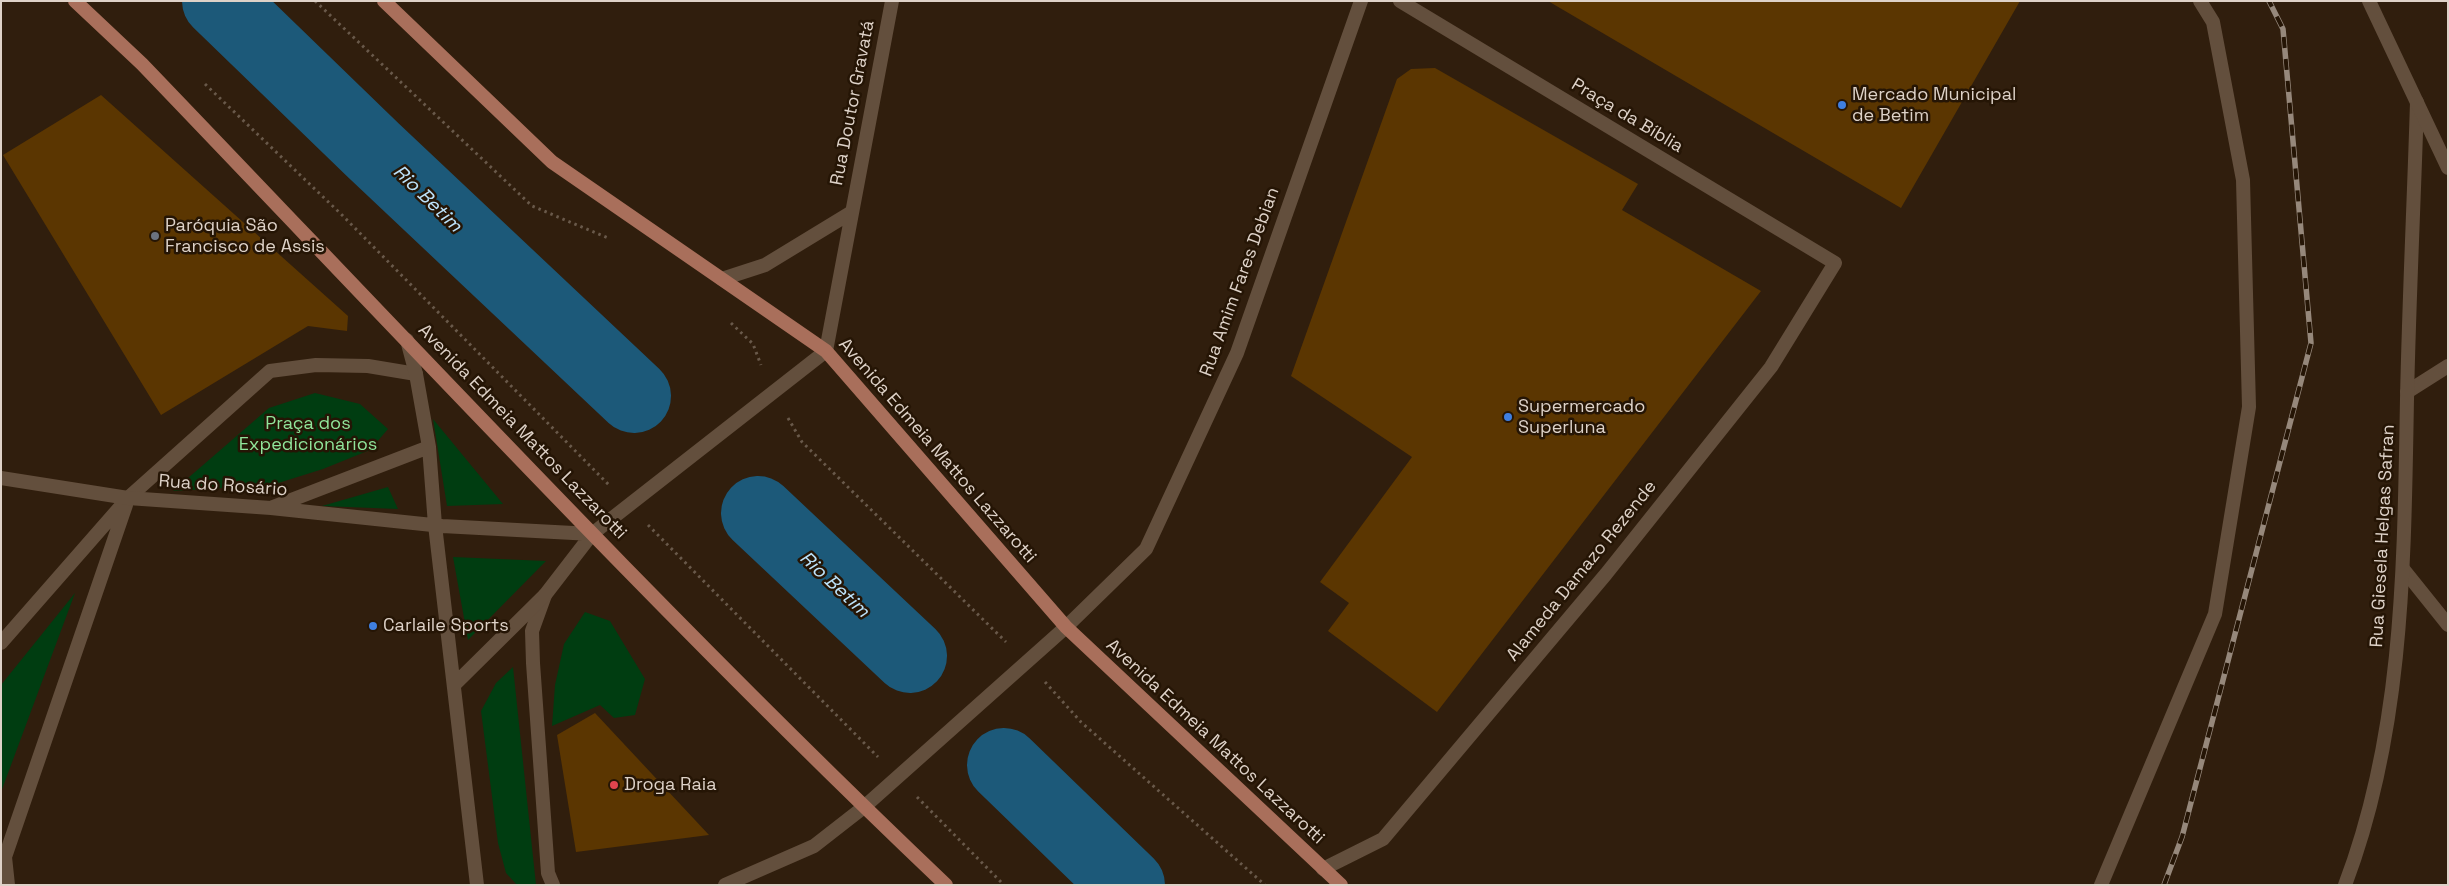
<!DOCTYPE html>
<meta charset="utf-8">
<style>
body{margin:0}
#map{position:relative;width:2449px;height:886px;overflow:hidden;background:#301e0d;font-family:"Space Grotesk",sans-serif}
canvas{display:block}
.frame{position:absolute;inset:0;border:2px solid #ded2c8;pointer-events:none}
</style>
<div id="map">
<canvas width="2449" height="886"></canvas>
<div class="frame"></div>
</div>
<script>
const ctx = document.querySelector('canvas').getContext('2d');
ctx.lineJoin = 'round';
function fill(path, color) { ctx.fillStyle = color; ctx.fill(path, 'evenodd'); }
function strokePath(path, color, width, dash) { ctx.strokeStyle = color; ctx.lineWidth = width; ctx.lineCap = dash ? 'butt' : 'round'; ctx.setLineDash(dash || []); ctx.stroke(path); }
function label(font, color, halo, rows, align = 'center') {
  ctx.font = font + ' "Space Grotesk",sans-serif'; ctx.lineWidth = 5; ctx.setLineDash([]); ctx.textBaseline = 'middle'; ctx.strokeStyle = halo; ctx.fillStyle = color; for (const [text, x, y, turn = 0] of rows) {
    ctx.save(); ctx.translate(x, y); ctx.rotate((+turn || 0) * Math.PI / 180); ctx.textAlign = isNaN(turn) ? turn : align; if (halo) ctx.strokeText(text, 0, 0); ctx.fillText(text, 0, 0); ctx.restore();
  }
}
const green = new Path2D(`
 M315 393 360 404 388 429 370 450 323 469 272 485 173 491 269 408Z
 M433 419 503 504 447 506Z
 M388 487 398 509 322 506Z
 M453 557 546 561 468 640Z
 M75 593 1 792V685Z
 M585 612 610 621 645 679 635 715 614 718 600 705 552 726 555 685 564 644Z
 M513 667 536 885H517L506 873 498 843 481 711 496 683Z`);
const river = new Path2D(`
 M219 1 373 150 634 396
 M758 513 910 656
 M1004 765 1128 885`);
const building = new Path2D(`
 M1548 1H2020L1901 208Z
 M1435 68 1638 184 1622 210 1761 291 1437 712 1328 631 1349 603 1320 582 1412 457 1291 376 1397 79 1411 69Z
 M101 95 348 316 347 331 308 326 161 415 3 155Z
 M595 713 709 835 576 852 557 735Z`);
const path = new Path2D(`
 M315 1 532 206 608 238
 M205 84 342 215 609 485
 M731 323 753 344 761 365
 M788 418 802 442 1006 642
 M648 525 878 757
 M1045 682 1081 722 1265 885
 M917 797 1004 885`);
const service = new Path2D(`
 M545 595 532 631 533 663 548 873 553 885`);
const minor = new Path2D(`
 M2407 392 2448 366
 M2404 570 2448 625
 M1 643 128 498 270 371 316 365 368 366 416 374
 M1323 869 1383 839 1606 574 1771 367 1835 263 1400 1
 M8 885 5 857 126 505
 M2101 885 2215 614 2249 407 2243 180 2213 22 2200 1`);
const tertiary = new Path2D(`
 M407 340 416 374 429 447 435 525 477 885
 M1 478 128 498 271 508 442 526 592 534
 M273 507 429 447
 M454 685 545 595 592 534
 M725 885 814 846 864 807
 M2345 885C2404 730 2404 563 2407 399 2409 300 2414 201 2417 102`);
const secondary = new Path2D(`
 M2369 1 2448 168
 M722 279 765 265 852 212
 M592 534 826 351 892 1
 M864 807 1066 627 1146 549 1237 353 1361 1`);
const primary = new Path2D(`
 M75 1 142 64C407 340 668 621 946 885
 M384 1 552 162 826 351 1066 627 1341 885`);
const rail = new Path2D(`
 M2164 885 2182 837 2311 343 2283 29 2269 1`);
const markers = [
 [1842,105,5,"#3f7fe0"],
 [155,236,5,"#6b7280"],
 [1508,417,5,"#3f7fe0"],
 [373,626,5,"#3f7fe0"],
 [614,785,5,"#e0444e"]
];
const poiNames = [
 ["Mercado Municipal",1852,95],
 ["de Betim",1852,116],
 ["Paróquia São",165,226],
 ["Francisco de Assis",165,247],
 ["Supermercado",1518,407],
 ["Superluna",1518,428],
 ["Carlaile Sports",383,626],
 ["Droga Raia",624,785]
];
const streetNames = [
 ["Rua Doutor Gravatá",853,103,-79],
 ["Praça da Bíblia",1627,116,31],
 ["Rua Amim Fares Debian",1240,282,-70],
 ["Avenida Edmeia Mattos Lazzarotti",522,432,46],
 ["Avenida Edmeia Mattos Lazzarotti",937,451,49],
 ["Rua do Rosário",223,486,4],
 ["Rua Giesela Helgas Safran",2383,536,-87],
 ["Alameda Damazo Rezende",1582,571,-51],
 ["Avenida Edmeia Mattos Lazzarotti",1215,742,43]
];
const parkNames = [
 ["Praça dos",308,424],
 ["Expedicionários",308,445]
];
const waterNames = [
 ["Rio Betim",427,199,44],
 ["Rio Betim",834,585,43]
];
fill(green, '#003d11');
strokePath(river, '#1c5979', 74);
fill(building, '#5b3601');
strokePath(path, '#69594a', 3, [2.5, 4]);
strokePath(service, '#634f3d', 14);
strokePath(minor, '#634f3d', 14);
strokePath(tertiary, '#634f3d', 14);
strokePath(secondary, '#634f3d', 14);
strokePath(primary, '#a96f5b', 14);
strokePath(rail, '#96887b', 5.5);
strokePath(rail, '#251505', 4, [11]);
for (const [x, y, r, color] of markers) { const dot = new Path2D(); dot.arc(x, y, r, 0, 2 * Math.PI); ctx.fillStyle = color; ctx.fill(dot); strokePath(dot, '#251505', 2); }
label('18px', '#ded2c8', '#251505', poiNames, 'left');
label('18px', '#ded2c8', '#251505', streetNames);
label('18px', '#90e49a', '#251505', parkNames);
label('italic 19px', '#bce2fa', '#251505', waterNames);
</script>
